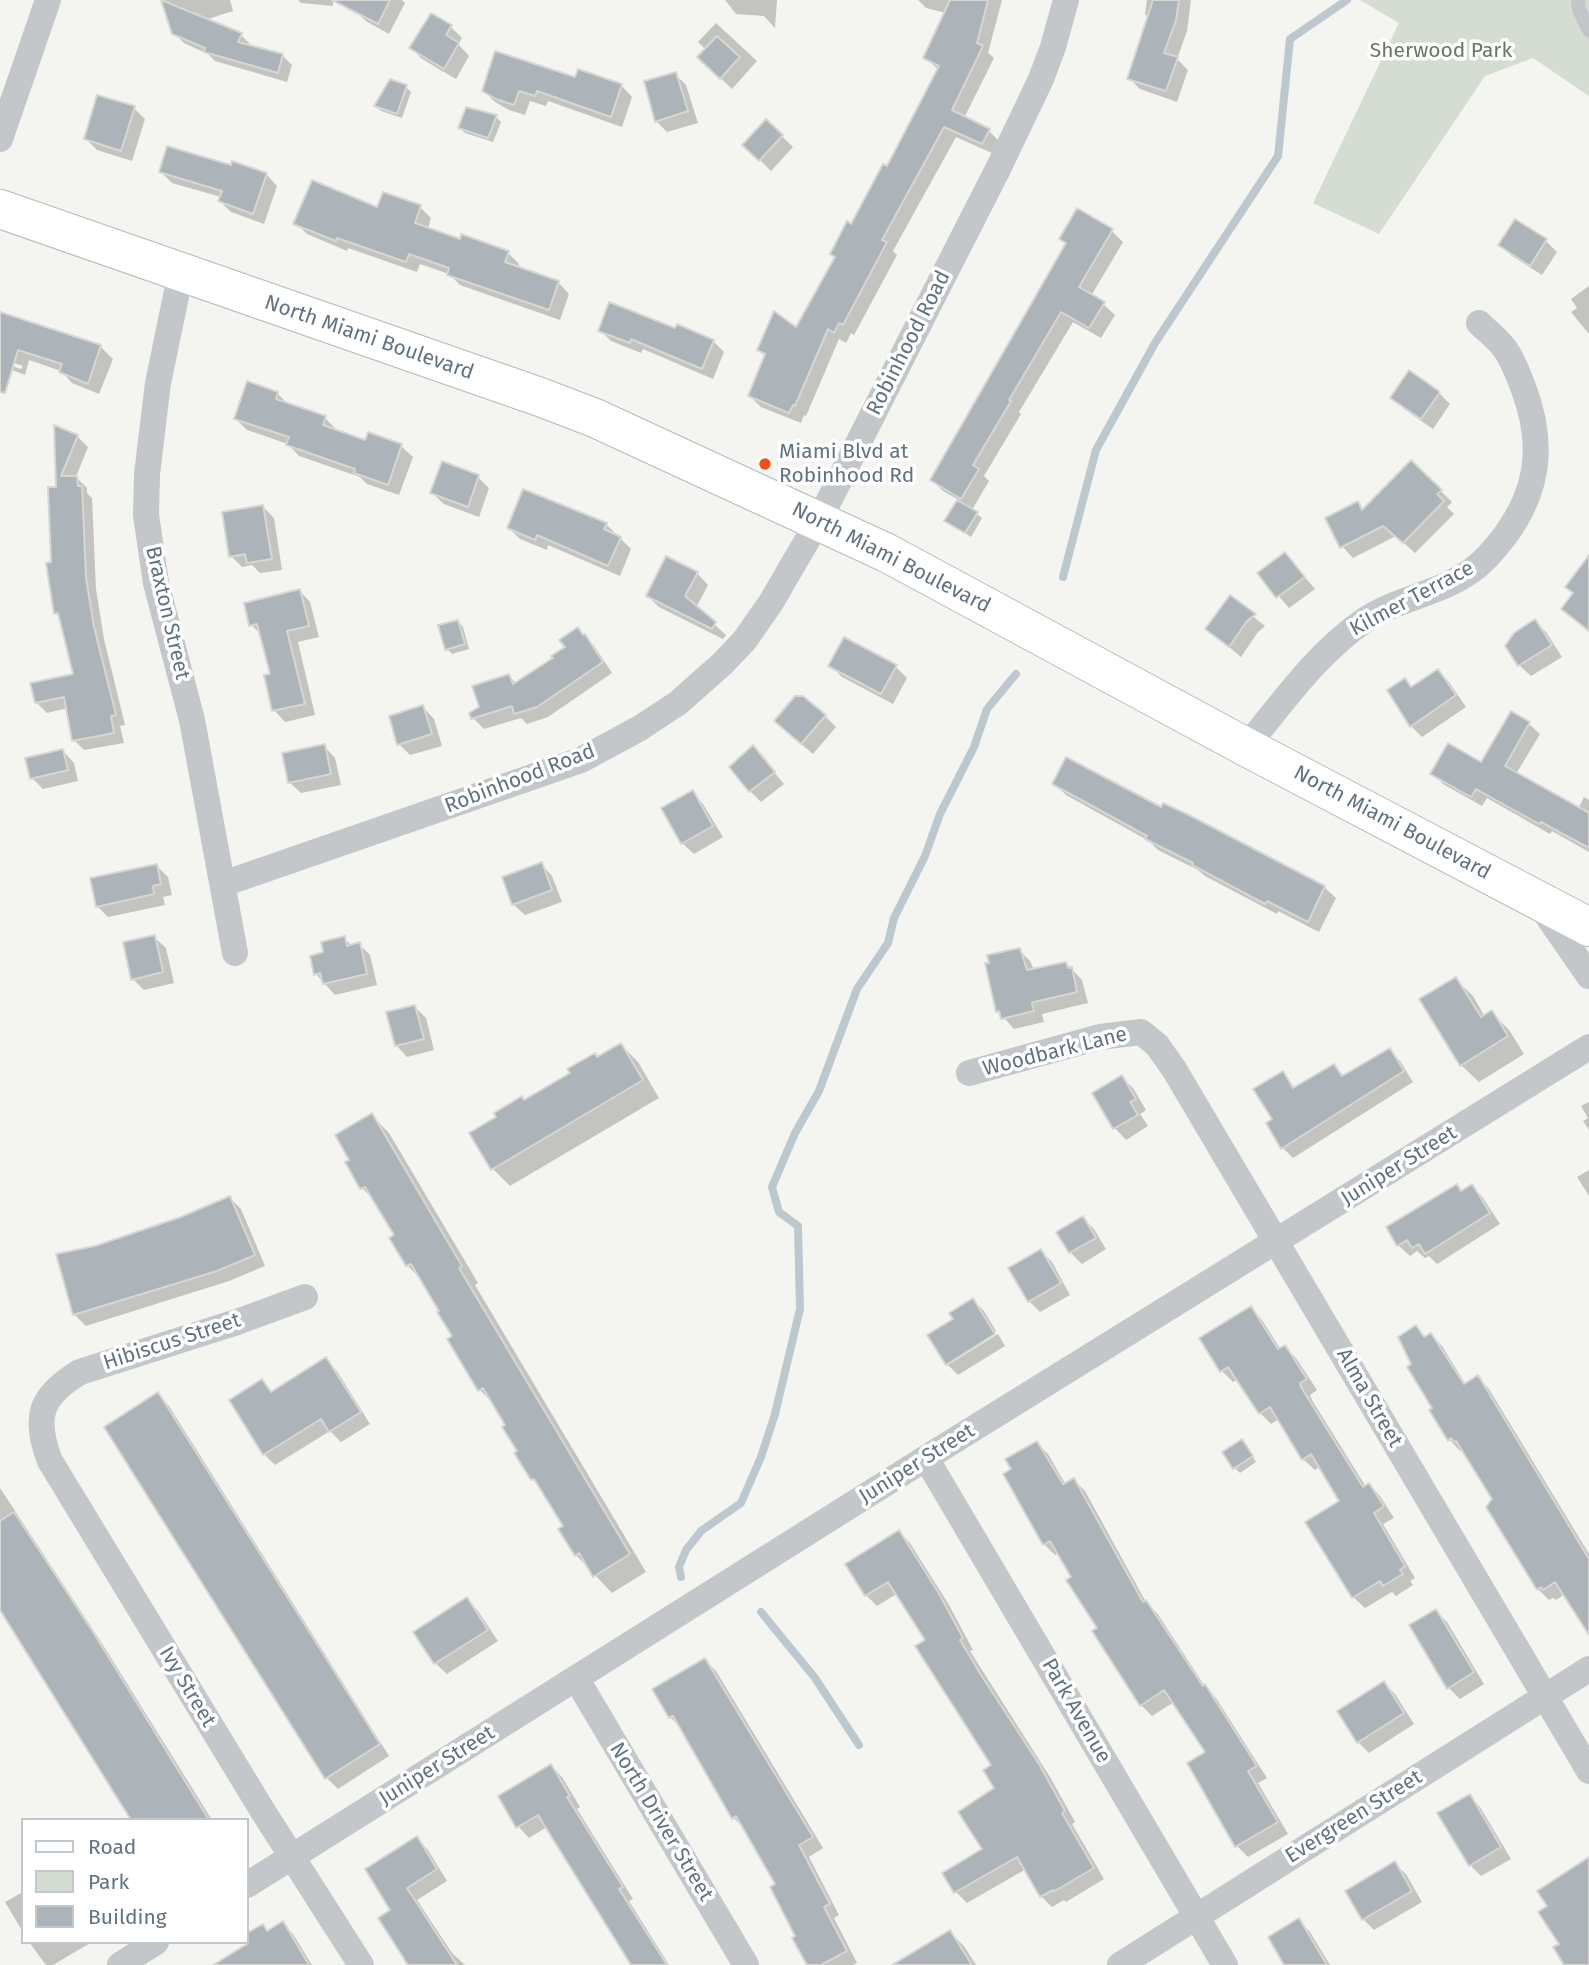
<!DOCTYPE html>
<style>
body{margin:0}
#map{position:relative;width:1589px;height:1965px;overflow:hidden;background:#f4f5f0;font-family:"Fira Sans",sans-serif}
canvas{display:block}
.legend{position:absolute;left:21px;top:1818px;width:228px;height:126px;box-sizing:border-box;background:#fff;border:2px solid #c0c7cd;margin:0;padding:9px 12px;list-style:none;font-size:21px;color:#617383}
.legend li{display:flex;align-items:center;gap:14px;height:35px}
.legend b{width:35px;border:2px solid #c0c7cd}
</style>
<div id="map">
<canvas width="1589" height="1965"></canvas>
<ul class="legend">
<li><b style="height:9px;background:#fff"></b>Road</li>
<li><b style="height:19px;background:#d5dcd1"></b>Park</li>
<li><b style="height:19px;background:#acb3b9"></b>Building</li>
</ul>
</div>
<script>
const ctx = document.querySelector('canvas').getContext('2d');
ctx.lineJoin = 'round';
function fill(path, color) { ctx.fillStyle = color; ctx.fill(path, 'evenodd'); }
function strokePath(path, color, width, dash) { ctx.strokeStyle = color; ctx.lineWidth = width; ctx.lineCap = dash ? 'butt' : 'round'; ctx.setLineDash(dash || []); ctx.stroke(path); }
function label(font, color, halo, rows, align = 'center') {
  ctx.font = font + ' "Fira Sans",sans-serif'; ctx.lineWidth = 7; ctx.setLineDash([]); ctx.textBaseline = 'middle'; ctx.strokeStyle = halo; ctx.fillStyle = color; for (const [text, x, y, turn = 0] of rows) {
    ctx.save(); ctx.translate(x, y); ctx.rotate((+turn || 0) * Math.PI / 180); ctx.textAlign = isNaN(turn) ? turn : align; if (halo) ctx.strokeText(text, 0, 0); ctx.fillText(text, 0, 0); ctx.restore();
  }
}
const green = new Path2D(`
 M1360 0H1589V96L1533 58 1485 76 1379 234 1313 203 1399 23Z`);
const shadow = new Path2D(`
 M163 0H230L233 11 205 20 241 35 250 44 249 47 283 56 292 65 287 82 215 61 208 54 184 43 174 33Z
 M298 0H333V6L301 3Z
 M351 0H402L405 3 389 34 366 21 354 10Z
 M725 0H777L775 28 764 16 736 14Z
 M918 0H1002L988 53 994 58 964 118 989 131 1000 142 994 154 956 137 893 251 897 255 854 335 851 333 846 343 839 339 806 416 804 415 801 423 761 407 750 396 766 357 759 350 796 330 852 226 888 168 939 70 925 58 946 13 926 8Z
 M1147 0H1191L1187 31 1177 59 1188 70 1177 102 1140 89 1129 78 1149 18 1145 14Z
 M716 23 757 61 732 89 710 68 706 50 698 42Z
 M451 27 462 38 458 44 469 56 456 79 422 59 411 48Z
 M675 74 686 85 698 123 667 132 656 121Z
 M576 79 621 85 632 97 622 127 548 101 546 106 530 101 525 115 509 110 495 102 484 91Z
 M406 87 411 92 402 118 381 111 376 106Z
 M134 108 145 119 132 161 97 150 86 139Z
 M496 117 501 122 493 142 465 133 460 128Z
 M766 121 793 147 771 171 756 156Z
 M232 167 266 174 277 186 264 224 231 212 220 201 221 197 172 183 161 172Z
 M420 207 431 218 428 229 461 241 508 253 519 264 518 268 558 282 569 294 560 320 460 285 449 274 420 264 417 272 348 248 347 251 307 234 296 223 378 210Z
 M1078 211 1112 231 1123 242 1091 296 1103 304 1115 315 1101 338 1073 322 1019 412 1021 414 984 476 989 481 972 510 982 518 971 537 946 521 959 500 943 491 932 480 1067 244 1062 239Z
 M1546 241 1557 252 1542 275 1512 256 1500 245Z
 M1589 286V334L1571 312 1577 308 1571 299Z
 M600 330 713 341 724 352 713 379 643 349 641 353 611 341Z
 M0 331 75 337 102 348 113 359 99 394 72 383 61 371 29 360 25 375 4 367 0 364ZM3 359 23 366 21 369 3 363Z
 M277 393 290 406 325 418 336 429 335 431 366 442 369 435 401 446 413 457 399 495 367 484 360 477 299 456 288 444 247 430 236 419Z
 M1439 393 1450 404 1433 429 1404 409 1392 397Z
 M56 428 77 436 88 447 76 477 87 488V493L92 498 96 589 104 639 125 725 120 726 124 743 84 750 74 740 68 708 47 713 36 702 75 675 62 619 56 613 53 564 57 488Z
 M1411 462 1452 502 1447 507 1454 514 1415 553 1396 536 1353 558 1342 546 1357 503 1364 510Z
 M478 477 489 488 479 517 444 504 432 493Z
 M524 491 606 524 631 549 620 576 548 545 547 550 520 539 509 528Z
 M263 507 274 518 282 570 260 573 252 565 242 567 231 556Z
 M1285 554 1315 589 1289 608 1259 573Z
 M697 573 708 585 696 608 726 635 723 639 659 607 648 596Z
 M299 590 310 602 319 637 298 642 315 715 285 722 274 710 272 675 262 635 251 625Z
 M1230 598 1265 626 1258 632 1241 657 1207 629Z
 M1535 621 1546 632 1562 657 1531 676 1519 665 1507 646Z
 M458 622 463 627 469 649 452 654 447 649Z
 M577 630 595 647 612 673 548 717 527 724 521 718 484 729 473 718 509 676 517 684 555 659 567 648Z
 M831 666 896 667 907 678 893 704 842 677Z
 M1438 671 1449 682 1466 707 1422 737 1411 726 1405 680 1413 688Z
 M423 707 434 719 442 746 410 755 399 744Z
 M825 716 836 727 813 754 787 732Z
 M1529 724 1540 734 1516 774 1578 809 1584 797 1589 800V852L1552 831 1550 834 1487 798 1482 806 1443 784 1433 773 1481 765Z
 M324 746 335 758 341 785 301 793 289 782Z
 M753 747 784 784 761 802 750 791Z
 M63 751 74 763 78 781 43 789 32 778Z
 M1054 783 1162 809 1324 887 1336 898 1319 932 1278 911 1277 914 1205 876 1198 870 1158 850 1149 841 1066 795Z
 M692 792 703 804 723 837 694 854 682 843Z
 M541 864 552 876 562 902 525 915 513 904Z
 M157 866 168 877 172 895 163 897 165 905 108 917 97 906Z
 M154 937 166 948 174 983 144 990 133 979Z
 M344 938 352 946 359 944 370 955 377 985 335 995 316 974 325 953Z
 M1019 950 1030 961 1034 970 1066 963 1082 980 1088 1003 1042 1014 1044 1022 1014 1029 998 1011Z
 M1455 979 1473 996 1485 1017 1492 1013 1509 1030 1524 1054 1479 1082 1461 1065Z
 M415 1007 426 1018 434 1050 407 1057 396 1045Z
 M621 1045 638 1062 659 1098 510 1186 493 1169 525 1102 572 1074 595 1055 598 1058Z
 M1389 1050 1400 1061 1413 1082 1293 1158 1283 1148 1268 1124 1274 1120 1282 1073 1296 1089 1334 1066 1345 1077Z
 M1121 1077 1133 1088 1146 1110 1140 1114 1148 1126 1126 1140 1115 1128 1094 1093Z
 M1589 1102V1130L1583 1121 1588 1118 1581 1106Z
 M372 1116 389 1133 478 1283 475 1285 646 1572 612 1593 576 1555 565 1527 543 1490 532 1479 508 1425 496 1406 480 1390 454 1337 422 1280 407 1265 396 1236 377 1203 362 1188 352 1161Z
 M1589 1170V1196L1577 1177Z
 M1457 1186 1463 1192 1472 1186 1483 1198 1500 1224 1437 1264 1429 1256 1425 1258 1417 1251 1410 1256 1398 1245Z
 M230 1198 241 1209 265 1266 229 1281 86 1326 74 1314 95 1247 181 1219Z
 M1083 1218 1094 1229 1106 1249 1082 1264 1070 1252 1059 1232Z
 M1041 1251 1052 1262 1070 1295 1040 1312 1029 1301Z
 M973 1300 984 1311 996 1331 948 1362V1365L930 1335 955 1320Z
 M1251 1308 1262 1320 1281 1350 1285 1347 1296 1358 1317 1390 1310 1395 1312 1400 1366 1487 1369 1485 1380 1496 1394 1518 1383 1524 1415 1578 1410 1581 1413 1585 1396 1596 1392 1592 1365 1608 1353 1597 1342 1501 1320 1466 1315 1470 1303 1459 1279 1419 1271 1424 1260 1413 1238 1379 1233 1382 1222 1371Z
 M1416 1327 1426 1338 1431 1335 1442 1346 1466 1385 1478 1378 1489 1389 1589 1554V1631L1565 1594 1556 1600 1553 1598 1549 1600 1538 1589 1488 1507 1495 1499 1463 1449 1460 1451 1449 1439 1414 1365Z
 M998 1334 1005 1346 958 1375 948 1365Z
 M326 1360 337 1371 370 1424 341 1442 330 1431 275 1465 264 1454 262 1382 273 1393Z
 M158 1395 169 1406 389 1756 338 1789 327 1778Z
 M1037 1443 1048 1454 1066 1485 1074 1480 1085 1491 1147 1604 1157 1613 1206 1688 1216 1698 1267 1778 1258 1783 1288 1834 1248 1857 1237 1846 1208 1753 1174 1702 1152 1716 1141 1705 1059 1553 1055 1555 1044 1544 1013 1470Z
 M1247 1447 1256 1462 1240 1473 1235 1468Z
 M0 1488 103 1645 212 1820H133L0 1607Z
 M899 1532 910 1543 949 1605 973 1650 970 1651 1050 1777 1075 1822 1072 1824 1104 1879 1066 1902 1064 1900 1052 1907 1041 1896 1026 1869 967 1903 956 1892 945 1873 985 1850 996 1788 993 1766 927 1641 898 1593 877 1606 866 1595Z
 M467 1599 478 1611 498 1641 447 1674 435 1663 416 1632Z
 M1436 1611 1447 1622 1484 1684 1460 1699 1449 1688Z
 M705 1660 716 1671 823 1848 809 1857 839 1915 834 1918 857 1963 853 1965H809L778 1885 744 1829 733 1817 682 1729 670 1717Z
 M1384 1683 1395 1694 1414 1724 1369 1753 1358 1742Z
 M551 1766 562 1777 580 1807 577 1809 633 1899 629 1901 669 1965H633L547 1827 529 1838 518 1826Z
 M1469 1796 1480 1807 1511 1859 1481 1876 1470 1865Z
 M417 1838 428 1850 447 1881 417 1900 452 1953 465 1965H410L393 1911Z
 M1394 1863 1406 1874 1422 1902 1374 1930 1363 1919Z
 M23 1892V1932L5 1902Z
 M1299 1921 1310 1932 1330 1965H1286Z
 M282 1923 293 1934 312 1965H225L247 1945 245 1942 247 1936 262 1926 268 1932Z
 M950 1932 964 1946 976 1965H918Z
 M29 1942H92L53 1965H46Z`);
const stream = new Path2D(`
 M1063 577 1096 450 1155 343 1278 156 1290 39 1347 0
 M681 1577 679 1567 686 1550 701 1531 741 1503 761 1457 775 1414 800 1309 798 1226 779 1212 772 1187 795 1133 819 1091 857 989 888 943 894 918 925 856 940 814 974 747 987 709 1016 674
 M761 1612 815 1678 859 1745`);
const building = new Path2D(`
 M161 0 242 33 238 42 283 54 278 73 204 52 205 48 172 34Z
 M332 0H390L378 24Z
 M950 0H988L977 43 983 46 952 110 990 129 982 144 944 127 882 240 887 242 843 325 839 323 834 333 828 329 795 406 793 405 789 413 748 396 765 354 757 350 774 311 796 327 835 257 830 254 847 221 851 224 883 164 887 166 939 66 923 58Z
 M1153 0H1179L1176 20 1164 53 1178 57 1166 91 1127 79Z
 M431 13 452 25 446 35 459 43 444 69 409 48Z
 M717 36 740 57 720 79 697 57Z
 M495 51 575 77 578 69 622 84 611 117 537 91 535 96 519 91 514 105 496 99 482 91Z
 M676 72 688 111 655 122 644 81Z
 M390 79 407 85 397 114 374 106Z
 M97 95 135 106 121 151 84 139Z
 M466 107 497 115 488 138 458 128Z
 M766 119 783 135 759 161 742 145Z
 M167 146 231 165 232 161 267 173 253 214 218 201 222 191 159 172Z
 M312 180 377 207 383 192 421 205 415 223 460 239 461 234 509 251 505 262 559 281 549 310 447 275 449 268 409 254 406 262 337 238 336 241 293 224Z
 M1077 208 1113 229 1079 287 1105 302 1089 328 1061 312 1009 400 1011 401 973 465 979 469 961 499 930 480 1066 243 1059 239Z
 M1515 219 1547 239 1530 266 1498 245Z
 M609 302 675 328 677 324 714 340 702 369 631 339 630 343 598 331Z
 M0 312 101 345 88 384 59 372 62 364 18 350 5 393 0 392Z
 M1409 370 1440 392 1421 419 1390 398Z
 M247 381 278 392 276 399 326 416 323 425 365 440 368 432 402 444 388 485 354 473 355 469 286 445 289 437 234 419Z
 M54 425 78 435 61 476H77L78 486H82L86 578 94 627 116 715 111 716 114 733 72 741 64 697 35 703 30 683 73 674 58 613 54 614 46 563 51 562 48 487H56Z
 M1411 460 1442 490 1437 494 1444 501 1403 543 1383 526 1340 548 1325 518 1358 501 1362 510Z
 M442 461 479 475 468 507 430 493Z
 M523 489 607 523 604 529 621 537 608 566 537 535 535 540 507 528Z
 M957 500 978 512 965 533 944 521Z
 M263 505 272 559 247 563 245 554 229 557 222 512Z
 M1285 552 1305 577 1276 598 1257 573Z
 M1589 555V631L1561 609 1573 593 1565 587Z
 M666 556 698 572 685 596 716 622 712 629 646 596Z
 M300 589 309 626 287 631 305 704 272 711 264 675 270 674 257 624 249 626 244 603Z
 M1230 595 1256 614 1247 621 1229 647 1205 629Z
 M1535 619 1552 645 1518 666 1505 646 1514 633Z
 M458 620 465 644 445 650 438 625Z
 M578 627 583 635 585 634 603 662 537 707 514 714 512 706 471 719 469 713 479 707 472 686 509 674 513 684 553 658 551 656 565 647 559 640Z
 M844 637 897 665 881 694 828 666Z
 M1438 669 1456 695 1410 727 1387 690 1405 678 1411 687Z
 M795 696H803L826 715 801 744 774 721Z
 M423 705 432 734 397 745 389 716Z
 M1511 711 1530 722 1505 766 1589 813V848L1541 822 1539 824 1476 789 1471 797 1430 774 1448 743 1481 762Z
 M325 744 331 774 288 783 282 753Z
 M753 745 775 772 749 792 729 767Z
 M63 749 68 770 30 779 25 758Z
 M1066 757 1161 807 1163 803 1189 815 1325 886 1308 922 1267 901 1265 904 1192 865 1193 863 1145 839 1147 836 1052 784Z
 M693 790 713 826 681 844 661 808Z
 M542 862 552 890 512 905 502 877Z
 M157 864 161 884 153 886 154 894 96 907 90 878Z
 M155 935 163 972 131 980 123 942Z
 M345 936 347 946 360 942 367 974 323 984 320 973 314 975 310 956 323 952 321 942Z
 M1020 948 1027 970 1066 962 1068 968 1072 967 1077 992 1034 1002 1032 1003 1034 1011 1001 1019 999 1011 996 1012 985 963H989L987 955Z
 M1456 977 1481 1017 1492 1010 1508 1036 1460 1066 1419 999Z
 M415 1005 424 1039 395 1046 386 1012Z
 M621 1043 643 1080 491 1170 469 1133 496 1117 494 1113 522 1096 524 1100 570 1073 567 1069 595 1053 597 1057Z
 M1390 1048 1404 1071 1281 1149 1266 1123 1272 1119 1253 1089 1283 1071 1293 1088 1334 1064 1342 1076Z
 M1122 1075 1136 1099 1130 1102 1138 1115 1113 1129 1092 1093Z
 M372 1113 462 1266 459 1268 630 1554 593 1577 579 1553 575 1556 558 1529 563 1526 534 1479 531 1480 514 1453 517 1451 502 1427 505 1425 483 1388 478 1391 447 1339 452 1336 437 1312 439 1311 411 1264 406 1266 389 1238 394 1235 365 1187 360 1189 345 1162 349 1160 335 1135Z
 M1457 1184 1461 1191 1472 1184 1490 1213 1425 1254 1419 1244 1412 1248 1407 1240 1397 1246 1386 1227Z
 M230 1196 255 1255 217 1271 73 1315 56 1254 95 1246 181 1217Z
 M1083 1216 1096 1238 1069 1253 1056 1232Z
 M1041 1249 1061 1283 1028 1302 1008 1268Z
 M973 1298 995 1334 946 1365 927 1335 953 1319 949 1313Z
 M1251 1306 1278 1349 1285 1345 1307 1379 1300 1383 1301 1387 1363 1487 1369 1483 1384 1506 1374 1513 1405 1566 1400 1570 1403 1574 1383 1586 1380 1581 1352 1598 1305 1522 1339 1501 1311 1454 1302 1460 1270 1407 1259 1414 1228 1367 1220 1372 1199 1338Z
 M1416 1325 1424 1337 1431 1333 1464 1384 1478 1375 1589 1559V1635L1555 1582 1543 1590 1541 1587 1537 1590 1486 1507 1492 1499 1456 1441 1454 1442 1451 1438 1448 1441 1429 1410 1432 1408 1407 1367 1411 1364 1398 1337Z
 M326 1357 361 1412 329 1432 321 1419 263 1455 229 1400 262 1379 271 1392Z
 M158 1392 380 1744 325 1779 104 1427Z
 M1242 1439 1253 1456 1233 1469 1222 1452Z
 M1037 1441 1063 1484 1074 1478 1143 1602 1146 1600 1203 1686 1205 1684 1257 1766 1248 1771 1278 1822 1235 1847 1187 1763 1205 1752 1164 1690 1140 1706 1092 1631 1097 1628 1066 1580 1071 1577 1050 1541 1043 1545 1003 1474 1011 1469 1005 1459Z
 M14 1512 93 1632 209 1820H131L0 1610V1521Z
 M899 1530 938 1592 963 1638 960 1640 981 1675 1039 1764 1065 1811 1062 1813 1094 1868 1053 1892V1890L1040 1897 1017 1857 954 1893 942 1873 982 1849 958 1812 994 1788 983 1770 991 1765 915 1646 925 1640 888 1582 865 1596 845 1564Z
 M467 1597 488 1630 434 1664 413 1632Z
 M1436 1609 1474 1672 1447 1689 1409 1625Z
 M705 1658 813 1837 799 1845 830 1904 824 1907 847 1951 821 1965H807L792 1938 795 1936 770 1887 775 1884 736 1816 732 1819 673 1716 669 1718 652 1689Z
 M1384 1681 1404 1713 1357 1743 1337 1711Z
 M551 1764 570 1796 567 1797 623 1887 619 1889 667 1965H631L538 1815 516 1828 498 1796Z
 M1470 1794 1501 1847 1469 1866 1437 1813Z
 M417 1836 437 1869 407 1888 457 1965H408L378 1918 390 1910 365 1869Z
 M1589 1857V1965H1564L1553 1947 1559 1944 1538 1912 1547 1906 1537 1891Z
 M1395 1861 1412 1891 1362 1920 1345 1891Z
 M1299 1918 1327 1965H1284L1268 1937Z
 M283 1921 309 1965H213L247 1944V1933L263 1924 267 1931Z
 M950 1930 972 1965H892Z`);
const lane = new Path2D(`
 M1578 0 1579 9 1589 31`);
const street = new Path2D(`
 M0 139 48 0
 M181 272 158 383 147 474 146 515 156 583 192 720 235 953
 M1246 747C1283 702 1317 653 1365 620 1398 598 1439 594 1471 571 1484 562 1495 549 1504 537 1540 489 1544 442 1523 387 1518 374 1513 360 1505 349 1498 339 1487 331 1479 323
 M223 884 581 760 640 728 678 703 722 664 744 641 770 604 819 520 999 167 1041 79 1053 47 1066 0
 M1540 905 1589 976
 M969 1073 1100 1037 1141 1032 1157 1045 1174 1069 1589 1771
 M305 1297 237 1322 80 1372C40 1396 33 1417 50 1461L264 1813 361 1965
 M926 1458 1225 1965
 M576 1678 746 1965
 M247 1885 926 1458 1589 1047
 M120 1965 156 1942
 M1120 1965 1589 1669`);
const secondary = new Path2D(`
 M0 209 540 397 595 418 887 553 1246 747 1589 927`);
const markers = [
 [765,464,7,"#f05115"]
];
const parkNames = [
 ["Sherwood Park",1441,51]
];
const streetNames = [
 ["North Miami Boulevard",369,338,19],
 ["Robinhood Road",909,343,-63],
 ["North Miami Boulevard",891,558,27],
 ["Kilmer Terrace",1412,599,-28],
 ["Braxton Street",167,613,77],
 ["Robinhood Road",520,779,-21],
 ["North Miami Boulevard",1392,823,28],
 ["Woodbark Lane",1055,1052,-14],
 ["Juniper Street",1399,1166,-32],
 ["Hibiscus Street",172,1342,-18],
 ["Alma Street",1369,1398,60],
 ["Juniper Street",917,1464,-32],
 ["Ivy Street",187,1687,59],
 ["Park Avenue",1076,1711,60],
 ["Juniper Street",437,1766,-32],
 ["Evergreen Street",1354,1817,-32],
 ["North Driver Street",661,1822,59]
];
const poiNames = [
 ["Miami Blvd at",779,452],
 ["Robinhood Rd",779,476]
];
fill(green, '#d5dcd1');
fill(shadow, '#0003');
strokePath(stream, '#bdc8ce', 8);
fill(building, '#acb3b9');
strokePath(building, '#d6d6d3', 2);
strokePath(secondary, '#b5babf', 40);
strokePath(lane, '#c3c7ca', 14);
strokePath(street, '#c3c7ca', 26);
strokePath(secondary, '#fff', 38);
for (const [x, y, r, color] of markers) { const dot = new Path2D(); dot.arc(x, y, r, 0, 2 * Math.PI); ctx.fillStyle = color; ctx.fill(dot); strokePath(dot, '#fff', 2.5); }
label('21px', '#657a60', '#fff', parkNames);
label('21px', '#617383', '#fff', streetNames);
label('21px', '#617383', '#fff', poiNames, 'left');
</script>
